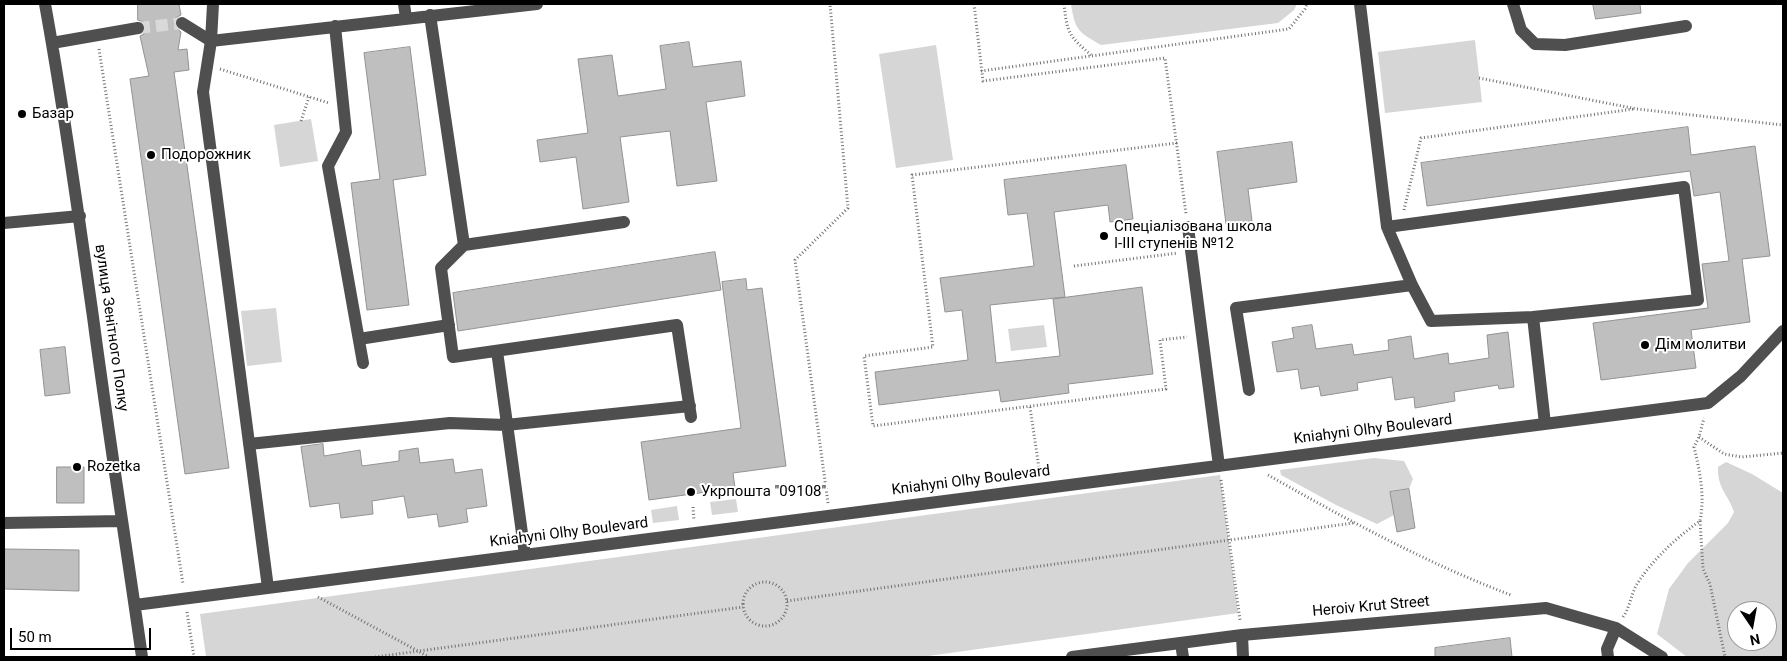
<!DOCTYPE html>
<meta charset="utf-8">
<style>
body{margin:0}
#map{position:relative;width:1787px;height:661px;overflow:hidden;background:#fff;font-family:Roboto,sans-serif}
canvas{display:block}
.frame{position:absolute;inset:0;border:5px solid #000;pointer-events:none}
.north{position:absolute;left:1727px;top:601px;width:50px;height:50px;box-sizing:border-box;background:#fff;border:1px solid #999;border-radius:50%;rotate:168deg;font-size:14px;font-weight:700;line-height:20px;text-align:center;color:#000}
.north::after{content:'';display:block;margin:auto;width:18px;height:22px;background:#000;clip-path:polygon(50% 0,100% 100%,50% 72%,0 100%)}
.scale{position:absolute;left:10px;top:628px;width:141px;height:22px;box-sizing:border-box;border:2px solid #000;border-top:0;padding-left:6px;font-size:15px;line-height:18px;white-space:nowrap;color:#000;-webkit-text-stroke:4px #fff;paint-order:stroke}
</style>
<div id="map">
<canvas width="1787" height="661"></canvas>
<div class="frame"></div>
<div class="north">N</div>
<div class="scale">50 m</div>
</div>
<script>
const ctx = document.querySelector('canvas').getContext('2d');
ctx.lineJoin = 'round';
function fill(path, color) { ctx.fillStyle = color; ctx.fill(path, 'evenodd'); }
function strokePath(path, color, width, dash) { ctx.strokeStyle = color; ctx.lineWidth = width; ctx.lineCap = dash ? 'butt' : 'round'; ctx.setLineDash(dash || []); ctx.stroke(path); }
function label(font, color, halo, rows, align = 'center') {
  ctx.font = font + ' Roboto,sans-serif'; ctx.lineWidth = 4; ctx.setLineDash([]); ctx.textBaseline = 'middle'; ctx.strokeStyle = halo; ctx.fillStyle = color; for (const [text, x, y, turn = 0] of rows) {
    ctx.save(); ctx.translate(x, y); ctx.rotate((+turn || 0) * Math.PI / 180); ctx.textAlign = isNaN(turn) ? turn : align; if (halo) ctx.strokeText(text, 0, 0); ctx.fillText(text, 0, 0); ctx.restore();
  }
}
const green = new Path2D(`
 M1071 4H1297L1294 10 1278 23 1101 45C1078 32 1075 30 1071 4Z
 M1475 40 1482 102 1385 113 1378 52Z
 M936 45 953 160 896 168 879 54Z
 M311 119 318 161 280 167 274 125Z
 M276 308 282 362 247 366 241 311Z
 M1044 325 1047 347 1011 351 1008 329Z
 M1374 458 1404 461 1413 479 1409 489 1390 492 1394 515 1377 524 1336 505 1281 475 1280 470Z
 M1726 462 1752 474 1783 493V657H1687L1657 634 1669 589 1688 563 1728 523 1734 512C1728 494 1717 488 1718 467ZM1737 611H1767V641H1737Z
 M1220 475 1238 613 921 657H206L200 614Z
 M736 499 738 512 712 515 710 502Z
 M677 506 679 520 653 523 651 510Z`);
const building = new Path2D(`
 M138 4H179L181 15 175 18 174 23 175 27 181 32 178 50 187 49 189 70 174 72 229 468 185 474 130 79 149 76 140 36 144 34 146 27 144 22 138 20Z
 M1593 4H1640L1641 13 1596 19Z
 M689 42 693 67 741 61 745 96 706 102 717 181 677 186 670 131 620 137 629 202 583 209 576 157 540 162 537 140 588 133 578 59 612 55 618 96 666 89 660 46Z
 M410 47 426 175 393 180 409 305 367 310 351 183 380 179 364 53Z
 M1688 127 1691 155 1755 146 1770 256 1742 259 1750 322 1691 330 1696 368 1601 380 1593 323 1708 308 1702 264 1729 261 1720 192 1694 196 1690 171 1427 206 1421 163Z
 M1292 142 1297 182 1248 189 1252 221 1226 224 1217 152Z
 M1126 165 1133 219 1110 222 1108 205 1054 212 1065 297 990 305 996 363 1060 356 1053 299 1142 287 1153 374 1068 384 1069 393 1001 402 999 390 879 405 875 372 968 360 962 310 945 312 940 278 1034 266 1027 213 1008 215 1004 180Z
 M715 252 721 290 458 331 453 293Z
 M746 279 747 290 762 288 786 466 733 473 735 488 649 500 641 442 741 428 722 282Z
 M1312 325 1316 349 1352 344 1354 355 1389 350 1388 340 1411 336 1414 359 1448 353 1449 364 1489 358 1487 335 1508 332 1514 387 1499 389 1498 385 1454 392 1455 401 1415 408 1414 397 1395 400 1392 377 1357 383 1358 390 1321 396 1319 386 1301 389 1298 369 1277 372 1272 342 1294 338 1292 328Z
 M65 347 70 393 45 396 40 350Z
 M323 444 324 456 360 450 362 466 399 461V451L418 448 420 463 453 459 455 473 482 469 487 506 466 509 468 522 439 527 437 514 408 518 404 496 372 501 373 514 341 518 339 503 310 507 301 447Z
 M57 467H84V503H57Z
 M1409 489 1415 528 1397 532 1390 492Z
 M4 549 79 550V591L4 589Z
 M1510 638 1512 657H1435V648Z`);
const minorTunnel = new Path2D(`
 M138 28 182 23`);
const path = new Path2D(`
 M974 4 983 81 1165 58 1186 214
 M1064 4C1067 33 1069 36 1091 55
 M99 49 183 584
 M220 69 329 103
 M981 71 1289 29 1305 9 1307 4
 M1479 78 1637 109 1783 125
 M301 121 309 97
 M1177 143 912 175 933 347 864 356 873 426 1166 389 1160 340 1187 337
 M1404 210 1421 138 1634 109
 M1074 266 1178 253
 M1030 407 1040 475
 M1699 437 1724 454 1742 457 1783 453
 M1268 475C1346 519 1426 563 1511 595
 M1221 480 1240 620
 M828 503 795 260 848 208 830 4
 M693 507 694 520
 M1700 521 1703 569 1710 584 1725 657
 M743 604a22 22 0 1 1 44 0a22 22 0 1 1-44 0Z
 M318 597 429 657
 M787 601 1353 523
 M187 612 194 657
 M1623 617C1630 607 1631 594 1637 584 1653 559 1676 538 1700 521 1705 496 1700 472 1694 447L1699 437 1704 418
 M375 657 743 607`);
const minor = new Path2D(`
 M45 4C64 108 78 212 93 317 108 431 126 544 142 657
 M213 4 211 41 203 92 268 588
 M404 4 406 18
 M1360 4 1387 227 1412 285 1431 321 1533 317 1698 300 1684 187 1387 227
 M1513 4 1521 30 1535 44 1565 45 1686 26
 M430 15 464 245
 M182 23 211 41 537 4
 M335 26 346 132 328 166 363 363
 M52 43 138 28
 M624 222 464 245 441 268 453 357 677 325 691 417
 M4 223 80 216
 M1188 227 1219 466
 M1533 317 1545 424
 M359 339 449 325
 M497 351 525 555
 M1249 390 1236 308 1412 285
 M249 444 450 423 506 425 690 406
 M4 523 122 521
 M135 605 1708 403 1741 376 1783 331
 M1242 635 1243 657
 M1181 643 1183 657
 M1072 657 1242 635 1546 608 1616 628 1662 657
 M1608 657 1607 649 1616 628`);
const markers = [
 [22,114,5,"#000"],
 [151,155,5,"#000"],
 [1104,236,5,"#000"],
 [1645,345,5,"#000"],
 [77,467,5,"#000"],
 [691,492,5,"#000"]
];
const poiNames = [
 ["Базар",32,114],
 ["Подорожник",161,155],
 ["Спеціалізована школа",1114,227],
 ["І-ІІІ ступенів №12",1114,244],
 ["Дім молитви",1655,345],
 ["Rozetka",87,467],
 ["Укрпошта \"09108\"",701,492]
];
const streetNames = [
 ["вулиця Зенітного Полку",111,328,82],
 ["Kniahyni Olhy Boulevard",1373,430,-7],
 ["Kniahyni Olhy Boulevard",971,481,-7],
 ["Kniahyni Olhy Boulevard",569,533,-7],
 ["Heroiv Krut Street",1371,607,-5]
];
fill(green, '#d6d6d6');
fill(building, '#bfbfbf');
strokePath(building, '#939393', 1);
strokePath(minorTunnel, '#d9d9d9', 12, [12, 6]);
strokePath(path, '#717171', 3, [1, 2.5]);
strokePath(minor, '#4f4f4f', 12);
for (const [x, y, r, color] of markers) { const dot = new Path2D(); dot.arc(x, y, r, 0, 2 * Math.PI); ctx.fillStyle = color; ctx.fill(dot); strokePath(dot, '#fff', 2); }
label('15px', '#000', '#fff', poiNames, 'left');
label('15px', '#000', '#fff', streetNames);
</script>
